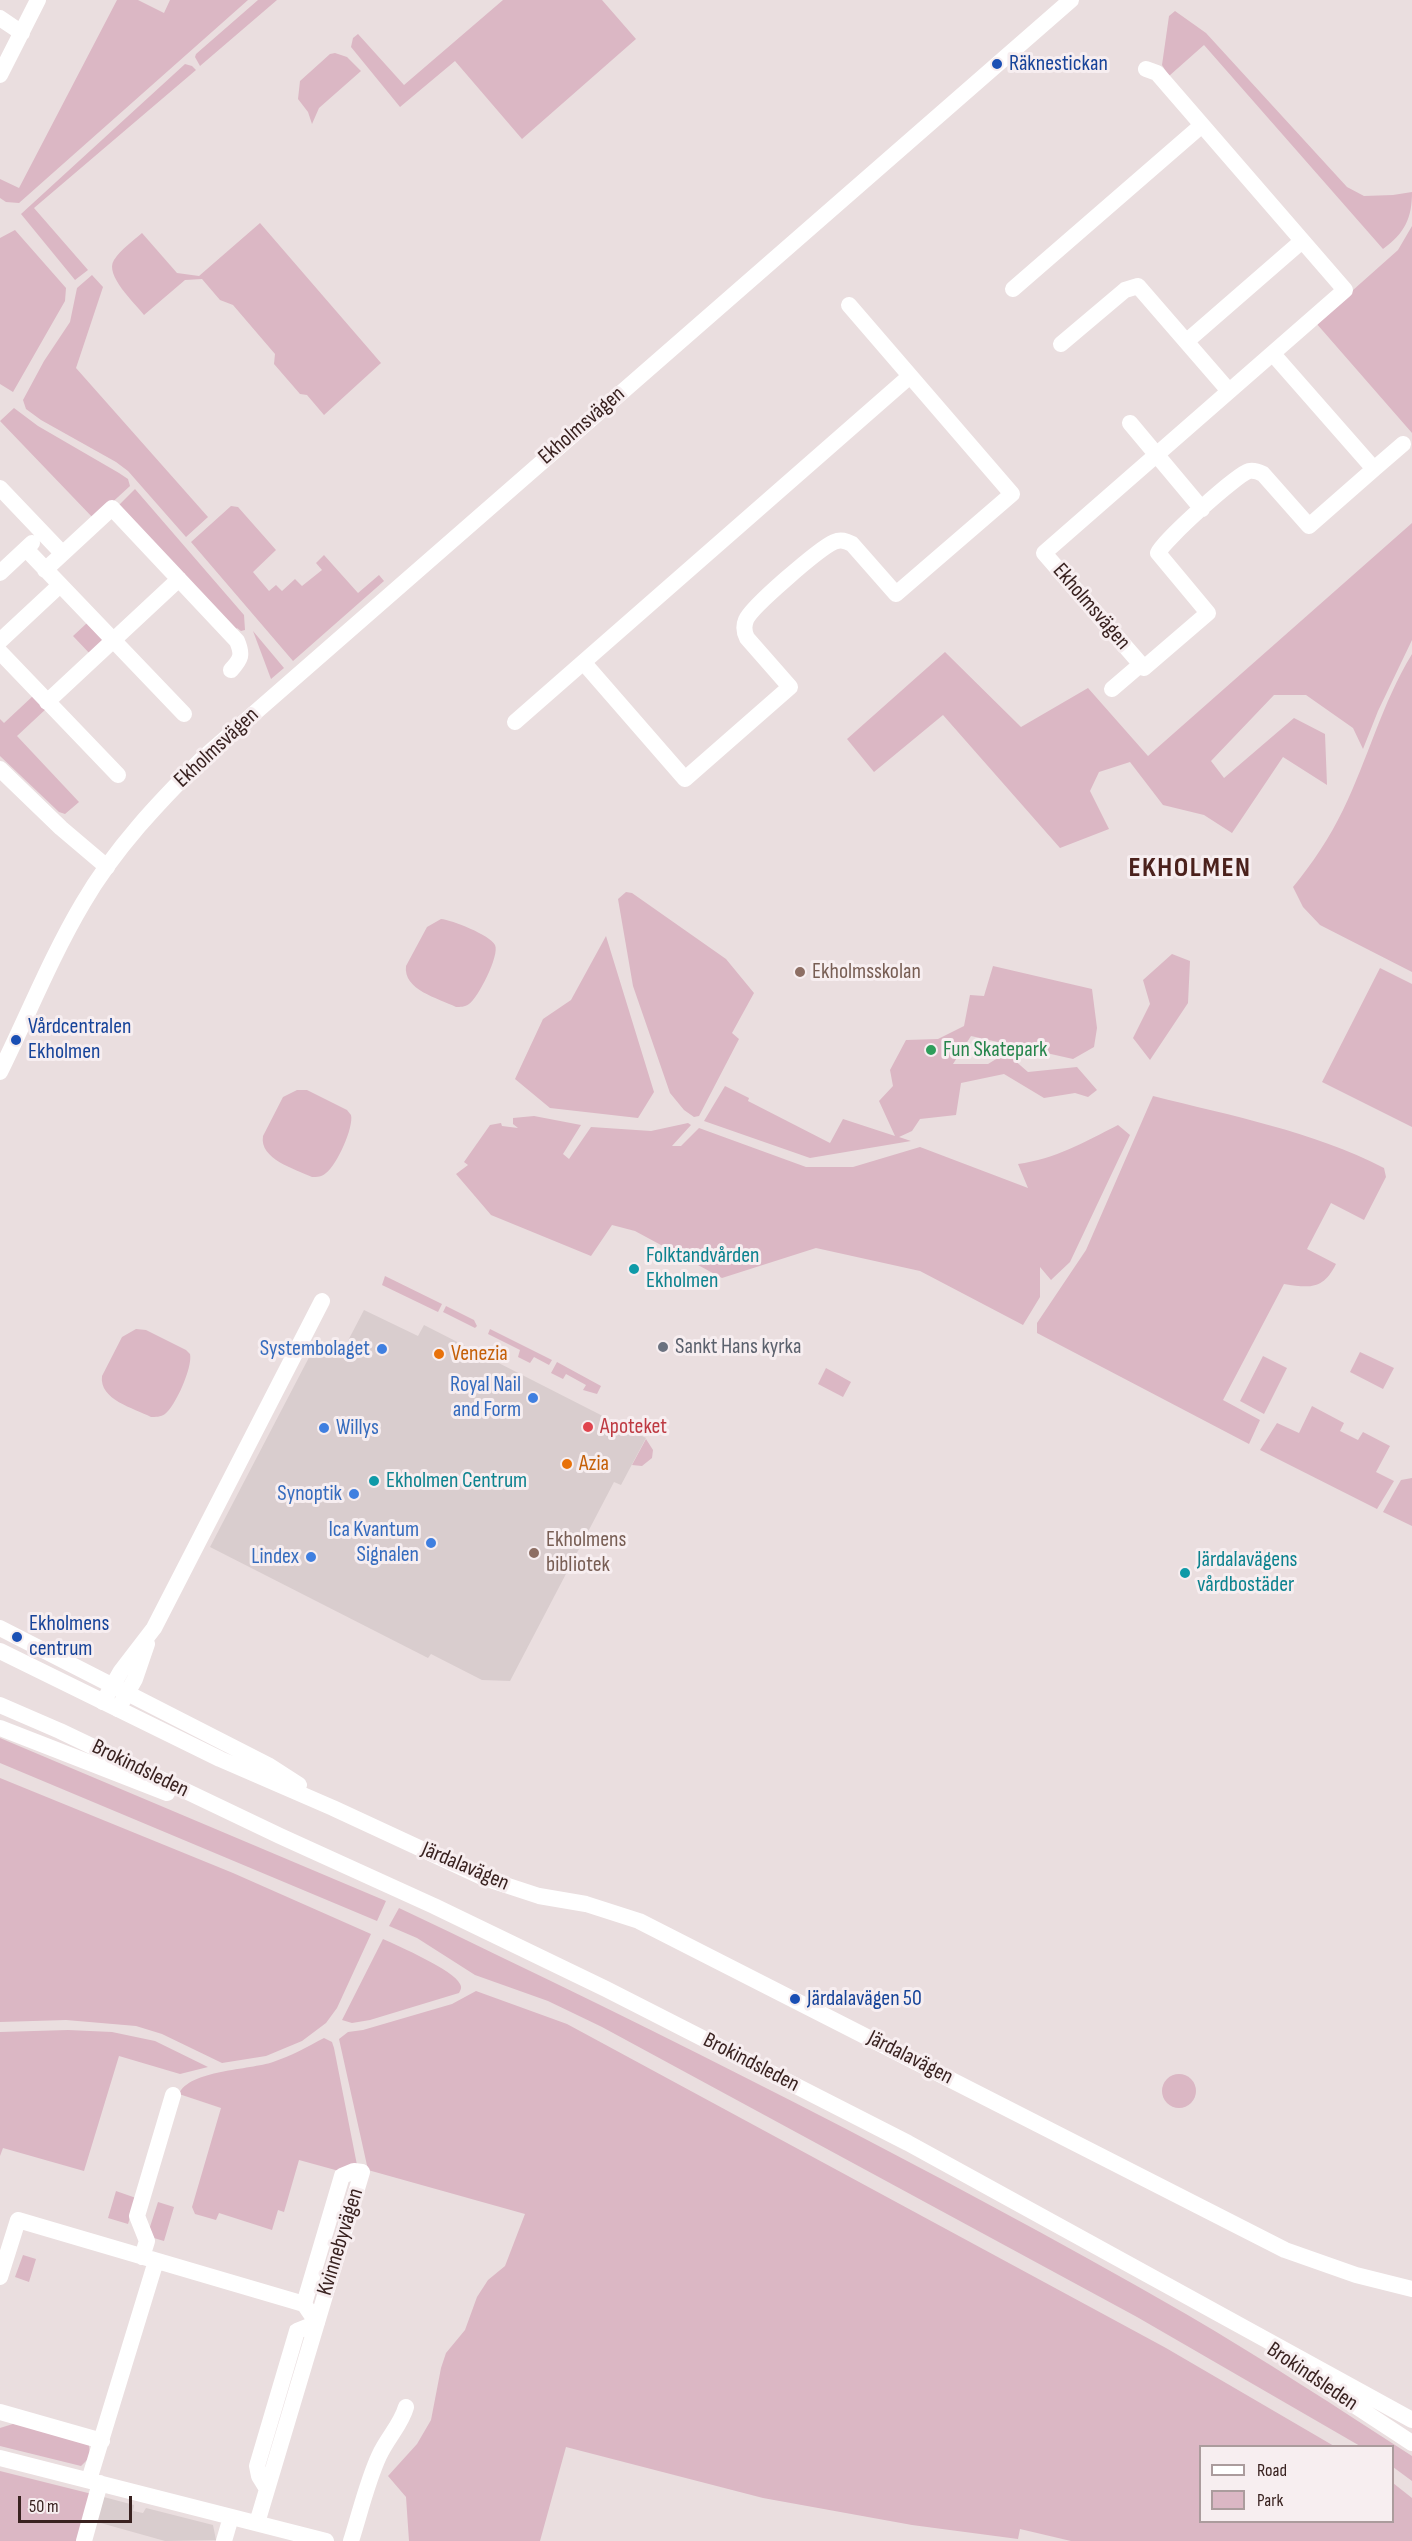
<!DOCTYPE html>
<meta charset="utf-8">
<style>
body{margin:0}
#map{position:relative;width:1412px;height:2541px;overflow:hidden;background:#eadedf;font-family:"Sofia Sans Condensed",sans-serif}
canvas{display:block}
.legend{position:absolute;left:1199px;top:2445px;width:195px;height:78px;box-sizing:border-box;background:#f7eef0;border:2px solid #ab9c9d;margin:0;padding:8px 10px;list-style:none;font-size:18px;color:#392220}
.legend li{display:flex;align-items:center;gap:12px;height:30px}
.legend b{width:30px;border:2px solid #ab9c9d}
.scale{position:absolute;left:18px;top:2496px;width:114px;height:27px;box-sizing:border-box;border:3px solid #392220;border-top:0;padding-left:8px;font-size:18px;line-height:21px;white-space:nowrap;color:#392220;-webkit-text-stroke:4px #f7eef0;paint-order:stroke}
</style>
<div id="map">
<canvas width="1412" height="2541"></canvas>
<ul class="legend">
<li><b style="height:8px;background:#fff"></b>Road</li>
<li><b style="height:16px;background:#dbb7c4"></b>Park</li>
</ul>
<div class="scale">50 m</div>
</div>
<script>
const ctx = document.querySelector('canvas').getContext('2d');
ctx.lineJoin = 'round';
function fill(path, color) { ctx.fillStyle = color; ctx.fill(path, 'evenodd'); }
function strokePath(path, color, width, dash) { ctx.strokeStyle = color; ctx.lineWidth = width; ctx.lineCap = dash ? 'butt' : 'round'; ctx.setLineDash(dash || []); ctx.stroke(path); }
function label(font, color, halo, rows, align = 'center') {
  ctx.font = font + ' "Sofia Sans Condensed",sans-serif'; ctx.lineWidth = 6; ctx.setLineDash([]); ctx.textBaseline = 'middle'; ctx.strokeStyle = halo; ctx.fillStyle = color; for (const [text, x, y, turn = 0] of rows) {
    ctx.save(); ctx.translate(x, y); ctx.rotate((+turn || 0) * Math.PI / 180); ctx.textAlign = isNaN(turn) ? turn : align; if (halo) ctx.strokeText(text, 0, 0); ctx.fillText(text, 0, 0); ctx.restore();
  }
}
const built = new Path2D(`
 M364 1310 418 1336 424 1325 646 1438 621 1485 614 1482 510 1681 482 1680 431 1654 428 1658 210 1547 316 1344 340 1356Z
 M100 2496 134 2505 133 2511 143 2513 146 2508 213 2525 216 2540 165 2541 97 2522Z`);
const green = new Path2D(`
 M117 0H138L164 13 170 0H248L19 203 6 202 0 198V179L19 188Z
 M258 0H277L200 66 195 57 196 54Z
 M503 0H602L636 39 522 139 455 61 400 107 351 47 353 38 358 34 404 85Z
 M1175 11 1206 33 1347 187 1364 196 1393 195 1412 192C1412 218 1405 233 1383 249L1204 45 1169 76 1162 65 1169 16Z
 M335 53 347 57 361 71 319 108 312 124 308 112 298 99 300 81 330 54Z
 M185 64 192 66 196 70 34 208 88 270 75 280 21 214Z
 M260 223 381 363 324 415 307 395 300 394 274 364 275 354 233 305 220 300 202 279 185 280 144 315C135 303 104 275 114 260 121 249 133 241 142 233L177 273 199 276Z
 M1412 226V433L1316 323 1398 250Z
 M15 230 66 288 65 301 13 392 0 384V238Z
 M92 275 103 287 76 368 208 517 186 537 128 471 116 462 41 420 26 409 23 400 44 361 70 322 77 288Z
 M14 408 38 426 119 473 128 479 130 486 94 519 0 421Z
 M135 489 244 615 245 630 241 631 237 628 234 631 117 507Z
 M231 506 238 507 276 550 253 572 269 591 276 585 282 591 295 579 302 586 322 570 316 563 324 555 358 593 379 575 384 581 293 661 191 542Z
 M1412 523V640L1378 711 1363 749 1353 728 1306 695H1274L1211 761 1224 778 1294 718 1325 734 1327 785 1283 757 1232 833 1204 815 1163 805 1130 762 1099 772 1090 791 1109 829 1060 848 943 715 874 772 847 739 945 652 1021 727 1088 688 1148 756Z
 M87 623 105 643 92 656 73 636Z
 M253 631 284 668 271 679Z
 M1412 654V972L1320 925 1303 907 1293 887C1312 864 1330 837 1343 810 1368 759 1382 703 1412 654Z
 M34 695 47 708 17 736 79 802 65 814 59 812 0 756V719L4 723Z
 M626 892 632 893 726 959 754 993 732 1033 739 1039 699 1116 694 1117 684 1110 670 1093 633 986 618 899Z
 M441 919C452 920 490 935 495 945 500 955 478 998 469 1004 465 1007 460 1007 456 1007 438 998 403 990 406 966L427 927Z
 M606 936 654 1092 638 1118 550 1108 515 1079 543 1019 571 1000Z
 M1172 954 1190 961 1188 1003 1150 1060 1133 1038 1150 1004 1143 980Z
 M993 966 1092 989 1097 1028 1094 1047 1073 1059 971 1036 953 1064H988L1006 1053 1028 1072 1077 1067 1097 1090 1088 1097 1075 1093 1044 1098 1004 1074 961 1083 956 1115 920 1119 912 1131 899 1137 911 1141 810 1158 704 1121 725 1086 749 1098 748 1101 830 1143 843 1119 895 1136 879 1101 893 1086 890 1070 906 1040 938 1039 964 1026 970 995 984 996Z
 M1380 968 1412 984V1127L1322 1082Z
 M297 1090H307L347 1110 351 1115C354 1127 337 1165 326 1173 322 1177 317 1177 312 1177 295 1169 259 1159 263 1136L283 1097Z
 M1153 1096C1232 1116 1312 1131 1384 1168L1386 1177 1364 1220 1331 1203 1307 1249 1336 1264C1323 1290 1310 1288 1284 1284L1223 1400 1260 1420 1249 1444 1037 1333V1323L1086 1250Z
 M534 1116 581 1125 563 1154 569 1159 591 1127 651 1131 688 1123 691 1125 672 1146H681L699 1128 806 1167H853L920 1147 1028 1188 1018 1164C1055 1159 1085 1142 1118 1125L1130 1135 1070 1262 1051 1280 1040 1267V1297L1023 1325 920 1271 816 1248 722 1278 635 1231 612 1225 591 1256 491 1215 456 1174 468 1165 464 1162 490 1125 501 1123 502 1126 518 1128 513 1124V1118Z
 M385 1276 442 1304 438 1312 382 1285Z
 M446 1306 474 1320 477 1326 475 1328 443 1312Z
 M136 1329 146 1330 186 1350 190 1354C193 1367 175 1407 165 1414 161 1417 155 1417 151 1417 134 1408 99 1400 102 1376L122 1337Z
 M490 1329 552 1360 549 1365 534 1357 530 1363 518 1357 520 1350 488 1334Z
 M1360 1352 1394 1368 1383 1389 1350 1372Z
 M1263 1356 1287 1368 1264 1414 1240 1401Z
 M557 1362 601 1386 597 1394 583 1390 586 1385 566 1374 563 1379 551 1373Z
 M826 1368 851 1382 843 1397 818 1384Z
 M1312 1406 1344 1423 1340 1431 1358 1440 1363 1432 1390 1446 1376 1472 1394 1481 1377 1509 1260 1450 1277 1423 1299 1433Z
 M646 1439 653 1450 652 1458 642 1466 632 1465Z
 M1412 1478V1526L1383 1512 1401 1480Z
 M0 1738 386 1901 377 1921 0 1763Z
 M0 1778 233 1873 371 1934 337 2008 326 2023 302 2041 266 2056 222 2063 162 2034 136 2026 66 2020 0 2022Z
 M399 1908C666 2035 930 2167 1186 2314 1263 2359 1338 2408 1412 2456V2481L1393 2467 1392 2446H1360L1137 2317 602 2027 548 2001 475 1975 417 1938 389 1926Z
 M383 1939C398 1946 454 1970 460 1984 462 1988 461 1989 459 1993L370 2020 352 2023 342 2020Z
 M476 1991 567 2024 1166 2348 1334 2446H1200V2522H1392L1393 2483 1412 2498V2541H1071L1020 2529 1018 2539 912 2525 763 2498 566 2447 540 2541H409L406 2497 388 2476 417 2444 431 2420 441 2368 446 2353 465 2330 477 2297 488 2280 505 2266 525 2214 368 2170 339 2039 348 2032 363 2030 452 2004Z
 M68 2030 112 2032 155 2041 208 2067 180 2074 119 2056 84 2171 3 2148 0 2156V2032Z
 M324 2038 332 2042 334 2048 357 2165 339 2171 299 2160 284 2212 278 2210 272 2230 219 2213 216 2220 195 2214 192 2207 221 2108 179 2094C189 2070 250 2070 273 2062 291 2056 307 2047 324 2038Z
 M1162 2091a17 17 0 1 1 34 0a17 17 0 1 1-34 0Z
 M116 2191 136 2198 128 2224 108 2218Z
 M158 2202 174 2207 164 2241 147 2236Z
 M23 2255 36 2259 29 2282 15 2277Z
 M16 2423 89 2445 90 2457 81 2466 0 2446V2428Z
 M0 2471 92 2494 79 2541H0Z`);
const minor = new Path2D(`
 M0 18 22 33
 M1146 69 1157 73 1345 290 1044 553 1144 668 1208 613 1158 553C1163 541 1237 474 1249 471 1254 470 1259 472 1263 474L1309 526 1374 469 1273 354
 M0 75 38 0
 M1013 289 1202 125
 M1187 341 1302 241
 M1061 344 1125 290 1138 286 1229 391
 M1130 423 1202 509
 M1374 469 1403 444
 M0 488 62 553
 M26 549 184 714
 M45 570 112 508 237 641C243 655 241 659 231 670
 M0 573 32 543
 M0 641 60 585
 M0 652 118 775
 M584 663 685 779 790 687 747 638C744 632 743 627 746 620 751 607 820 548 834 542 841 539 846 541 852 544L896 594 1012 494 849 305
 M1112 689 1140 665
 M47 702 179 579
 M515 722 910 376
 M0 769 61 828 107 867
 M103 1702 121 1671 154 1628 322 1301
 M118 1709 135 1679 147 1644
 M142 2257 147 2241 137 2216 173 2095
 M0 2277 18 2220 304 2304 317 2323 297 2331 257 2466 259 2476 267 2489
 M0 2412 102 2441
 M0 2458 326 2541
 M89 2480 156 2261
 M257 2523 362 2172 354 2171 342 2176 304 2304
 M84 2541 100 2483
 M224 2541 231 2517
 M351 2541C360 2513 367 2482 379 2456 387 2438 401 2425 406 2407`);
const tertiary = new Path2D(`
 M0 1072C28 1015 51 957 83 903 115 848 159 802 203 758L1071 0
 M0 1628 268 1765 299 1785
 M0 1651 220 1759 333 1808 484 1878 539 1896 586 1904 639 1921 1285 2250 1356 2275 1412 2289`);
const secondary = new Path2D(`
 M0 1705 60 1731 280 1836 434 1906 606 1989 908 2143 1412 2420
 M0 1728 167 1793
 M1307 2374 1412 2443`);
const markers = [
 [997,64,6,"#1a4fb4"],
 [800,972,6,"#8d6e63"],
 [16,1040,6,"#1a4fb4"],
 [931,1050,6,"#2e9e5b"],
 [634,1269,6,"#0f9aa8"],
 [663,1347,6,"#6b7280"],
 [382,1349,6,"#3f7fe0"],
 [439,1354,6,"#e8710a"],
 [533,1398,6,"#3f7fe0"],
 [588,1427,6,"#e0444e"],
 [324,1428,6,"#3f7fe0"],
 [567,1464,6,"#e8710a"],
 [374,1481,6,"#0f9aa8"],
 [354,1494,6,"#3f7fe0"],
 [431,1543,6,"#3f7fe0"],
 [534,1553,6,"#8d6e63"],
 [311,1557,6,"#3f7fe0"],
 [1185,1573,6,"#0f9aa8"],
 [17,1637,6,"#1a4fb4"],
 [795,1999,6,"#1a4fb4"]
];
const transitNames = [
 ["Räknestickan",1009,64],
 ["Vårdcentralen",28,1027],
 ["Ekholmen",28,1052],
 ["Ekholmens",29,1624],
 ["centrum",29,1649],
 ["Järdalavägen 50",807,1999]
];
const streetNames = [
 ["Ekholmsvägen",582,426,-41],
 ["Ekholmsvägen",1091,607,49],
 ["Ekholmsvägen",217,748,-43],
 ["Brokindsleden",140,1769,26],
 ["Järdalavägen",465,1867,23],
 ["Järdalavägen",910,2058,27],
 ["Brokindsleden",751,2063,27],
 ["Kvinnebyvägen",341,2242,-73],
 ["Brokindsleden",1312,2377,34]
];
const educationNames = [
 ["Ekholmsskolan",812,972],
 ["Ekholmens",546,1540],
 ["bibliotek",546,1565]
];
const leisureNames = [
 ["Fun Skatepark",943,1050]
];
const cultureNames = [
 ["Folktandvården",646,1256],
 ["Ekholmen",646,1281],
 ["Ekholmen Centrum",386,1481],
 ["Järdalavägens",1197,1560],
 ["vårdbostäder",1197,1585]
];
const worshipNames = [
 ["Sankt Hans kyrka",675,1347]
];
const shopNames = [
 ["Systembolaget",370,1349],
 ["Royal Nail",521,1385],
 ["and Form",521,1410],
 ["Willys",336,1428,"left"],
 ["Synoptik",342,1494],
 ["Ica Kvantum",419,1530],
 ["Signalen",419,1555],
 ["Lindex",299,1557]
];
const foodNames = [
 ["Venezia",451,1354],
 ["Azia",579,1464]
];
const healthNames = [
 ["Apoteket",600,1427]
];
const districtNames = [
 ["EKHOLMEN",1190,869]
];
fill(built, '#d9cdce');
fill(green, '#dbb7c4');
strokePath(minor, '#fff', 16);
strokePath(tertiary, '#fff', 16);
strokePath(secondary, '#fff', 16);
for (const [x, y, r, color] of markers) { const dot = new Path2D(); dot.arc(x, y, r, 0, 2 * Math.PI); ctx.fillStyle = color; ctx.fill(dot); strokePath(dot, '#f7eef0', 2); }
label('22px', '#164399', '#f7eef0', transitNames, 'left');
label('22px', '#392220', '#f7eef0', streetNames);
label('22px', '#785e54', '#f7eef0', educationNames, 'left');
label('22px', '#27864d', '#f7eef0', leisureNames, 'left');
label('22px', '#0d838f', '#f7eef0', cultureNames, 'left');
label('22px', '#5b616d', '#f7eef0', worshipNames, 'left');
label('22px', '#366cbe', '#f7eef0', shopNames, 'right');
label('22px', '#c56008', '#f7eef0', foodNames, 'left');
label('22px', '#be3a42', '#f7eef0', healthNames, 'left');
ctx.letterSpacing = '1.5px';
label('bold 28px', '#4b211c', '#f7eef0', districtNames);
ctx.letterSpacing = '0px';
</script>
